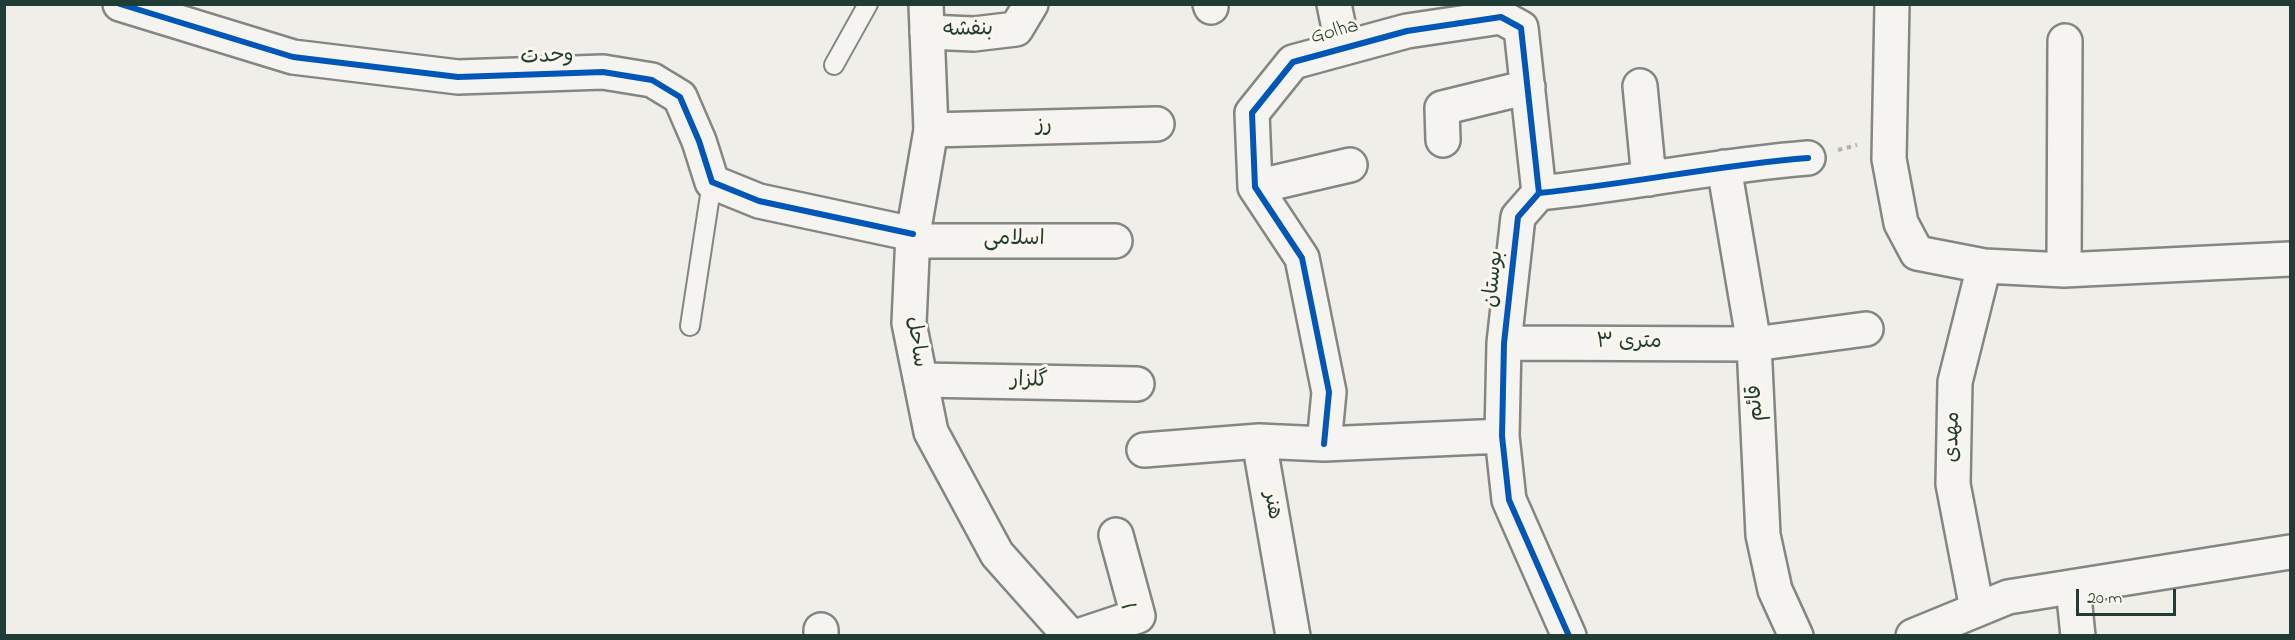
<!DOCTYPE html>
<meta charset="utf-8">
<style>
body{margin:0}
#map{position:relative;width:2295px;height:640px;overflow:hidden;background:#efeee8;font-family:"Indie Flower",sans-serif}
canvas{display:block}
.frame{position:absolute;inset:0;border:6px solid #1f3d34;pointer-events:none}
.scale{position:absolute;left:2076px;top:589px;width:100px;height:27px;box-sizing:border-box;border:3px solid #1f3d34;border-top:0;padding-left:8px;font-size:18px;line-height:21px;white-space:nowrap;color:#1f3d34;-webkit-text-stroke:4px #fbf7ec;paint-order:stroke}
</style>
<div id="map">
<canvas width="2295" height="640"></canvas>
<div class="frame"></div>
<div class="scale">20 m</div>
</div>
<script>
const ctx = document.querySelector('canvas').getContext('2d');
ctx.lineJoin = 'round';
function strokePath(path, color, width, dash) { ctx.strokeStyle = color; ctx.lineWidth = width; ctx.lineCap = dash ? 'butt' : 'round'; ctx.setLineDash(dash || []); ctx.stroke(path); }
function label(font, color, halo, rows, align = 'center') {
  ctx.font = font + ' "Indie Flower","Playpen Sans Arabic",sans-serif'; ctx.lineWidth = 6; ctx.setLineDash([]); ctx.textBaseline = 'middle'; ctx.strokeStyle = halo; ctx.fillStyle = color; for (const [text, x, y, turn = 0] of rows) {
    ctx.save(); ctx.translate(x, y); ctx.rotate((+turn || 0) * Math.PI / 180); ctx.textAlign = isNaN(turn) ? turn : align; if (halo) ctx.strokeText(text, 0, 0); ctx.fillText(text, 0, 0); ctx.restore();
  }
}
const path = new Path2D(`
 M1838 150 1857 145`);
const service = new Path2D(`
 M834 65 868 4
 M690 326 712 182`);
const minor = new Path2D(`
 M120 4 293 57 458 77 603 72 652 80 680 97 699 141 712 182 759 201 913 234
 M1210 4 1211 7
 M1334 4 1343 48
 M1892 4 1889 159 1901 223 1917 253 1984 266 2064 270 2290 259
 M927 32 974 34 1016 29 1031 4
 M1640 86 1649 179
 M931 130 1157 124
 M1443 140 1442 108 1528 87
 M1724 167 1754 344 1763 535 1775 590 1796 636
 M1255 187 1350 165
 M913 241H1115
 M2064 270 2065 41
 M1504 343 1754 344 1866 329
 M921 380 1137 384
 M1324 444 1329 392 1302 258 1255 187 1252 113 1293 62 1407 31 1501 17 1521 28 1539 193
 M1144 450 1259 441
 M2073 587 2078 636
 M1977 609 1953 484 1955 382 1984 266
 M821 630V636
 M1078 636 1138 616 1116 535
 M1293 636 1259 441 1324 444 1502 436
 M1569 636 1509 500 1502 436 1504 343 1518 217 1539 193C1630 184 1718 165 1808 158`);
const tertiary = new Path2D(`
 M926 4 931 130 913 234 909 323 931 432 997 554 1070 636
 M1913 636 2008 597 2290 552`);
const cycleway = new Path2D(`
 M120 4 293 57 458 77 603 72 652 80 680 97 699 141 712 182 759 201 913 234
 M1324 444 1329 392 1302 258 1255 187 1252 113 1293 62 1407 31 1501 17 1521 28 1539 193
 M1569 636 1509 500 1502 436 1504 343 1518 217 1539 193C1630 184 1718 165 1808 158`);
const streetNames = [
 ["بنفشه",968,31,-1],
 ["Golha",1335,33,-15],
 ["وحدت",547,58,-2],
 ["رز",1044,127,-1],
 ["اسلامی",1014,241],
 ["بوستان",1495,279,-84],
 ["ساحل",915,342,82],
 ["۳ متری",1629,344],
 ["گلزار",1029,382,1],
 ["قائم",1757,403,-93],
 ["مهدی",1954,437,-89],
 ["هنر",1271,506,80],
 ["۱",1133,605,-96]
];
strokePath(service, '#828783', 22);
strokePath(minor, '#828783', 38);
strokePath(tertiary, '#828783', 38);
strokePath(path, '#b1b3b0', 4, [4.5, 4.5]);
strokePath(service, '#f5f4f0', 18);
strokePath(minor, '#f5f4f0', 33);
strokePath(tertiary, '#f5f4f0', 33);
strokePath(cycleway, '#0057b8', 6);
label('21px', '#1f3d34', '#fbf7ec', streetNames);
</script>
